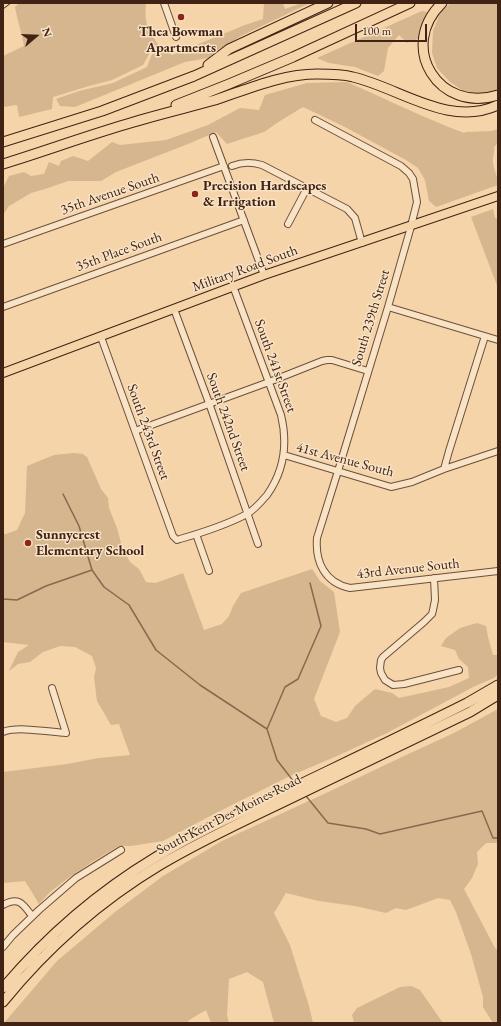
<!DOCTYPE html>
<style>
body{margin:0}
#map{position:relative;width:501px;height:1026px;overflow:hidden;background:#f4d4a8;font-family:"EB Garamond",serif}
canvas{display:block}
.frame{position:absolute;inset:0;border:4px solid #402315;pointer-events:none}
.north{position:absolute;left:16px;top:16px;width:40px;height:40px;-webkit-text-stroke:3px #f8e3c6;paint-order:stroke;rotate:71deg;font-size:11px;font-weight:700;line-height:16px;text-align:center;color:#402315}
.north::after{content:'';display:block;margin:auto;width:14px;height:18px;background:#402315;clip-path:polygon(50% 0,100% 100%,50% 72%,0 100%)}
.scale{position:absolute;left:355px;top:24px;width:72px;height:18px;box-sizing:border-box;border:2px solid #402315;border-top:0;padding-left:5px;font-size:12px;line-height:14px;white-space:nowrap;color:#402315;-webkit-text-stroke:3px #f8e3c6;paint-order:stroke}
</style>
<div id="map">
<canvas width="501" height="1026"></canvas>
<div class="frame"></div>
<div class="north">N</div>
<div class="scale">100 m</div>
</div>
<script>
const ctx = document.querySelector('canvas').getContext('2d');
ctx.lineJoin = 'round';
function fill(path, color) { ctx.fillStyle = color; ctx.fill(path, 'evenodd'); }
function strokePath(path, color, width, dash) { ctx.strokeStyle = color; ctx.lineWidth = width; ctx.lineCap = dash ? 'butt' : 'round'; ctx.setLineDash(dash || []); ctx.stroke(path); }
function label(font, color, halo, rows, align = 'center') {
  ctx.font = font + ' "EB Garamond",serif'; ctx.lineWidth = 3; ctx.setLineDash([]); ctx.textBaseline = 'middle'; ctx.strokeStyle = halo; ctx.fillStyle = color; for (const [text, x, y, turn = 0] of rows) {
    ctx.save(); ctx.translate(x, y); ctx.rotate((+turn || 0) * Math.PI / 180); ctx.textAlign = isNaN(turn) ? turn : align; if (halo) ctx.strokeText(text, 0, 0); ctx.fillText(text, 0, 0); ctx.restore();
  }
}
const green = new Path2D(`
 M19 3H146C144 24 148 29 159 46L152 49 143 65 112 80 89 86 53 97 52 109 19 117 17 105 3 107V56L24 46C22 33 17 20 15 7Z
 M264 3H283L285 9 302 3H310L241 36 229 44 219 49 209 58 185 62 75 107 60 106 56 99 79 91 113 83 147 67 152 54 166 49 172 55 245 25 263 19Z
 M451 3H498V92L482 94 463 91 449 81 437 68 432 53 433 31 441 11Z
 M422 11 427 12 420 38 407 43 399 35 388 48 384 71 378 76 355 67 329 63 317 58Z
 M347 82C386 99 424 118 464 133L466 132 491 131 498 129V143L494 147C495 153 492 157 493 163 494 170 498 177 498 185L436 207 429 201 425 180 418 168 406 160 343 126 303 107 280 121 264 132 227 144 216 132 188 144 116 172 101 181H68L45 189 31 193 9 206 3 215V188L9 176 24 172 31 176 44 174 49 162 59 166 61 161 73 156 88 161 112 142 120 145 166 140 208 125 240 108 259 110 265 95 307 83Z
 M493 209 495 218 498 219V288L471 217Z
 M74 453 83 454 87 457 101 489 108 498 109 508 117 528 121 543 125 553 130 562 139 569 146 582 156 583 183 573 204 630 222 624 229 616 233 606 241 593 312 569 320 581 334 592 340 632 314 699 321 716 336 722 347 718 355 706 375 689 392 693 399 698 449 687 469 678 468 667 459 659 455 650 441 646 446 638 460 628 477 623 486 626 488 637 493 655H498V674L494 678 475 686 387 733 337 756 290 776 214 814 163 841 131 846H119L92 862 67 879 50 892 39 904 25 881 3 883V772L67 764 99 758 130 755 119 724 111 725 97 701 94 677 96 668 92 656 75 647 60 646 43 652 30 662 18 664 9 671 18 652 29 645 3 642V534H6L17 530 25 513 27 466 54 455Z
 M498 709V844L497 843H486L477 852 478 864 472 878 464 889 495 948 498 950V1023H493L483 1007V997L471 954 456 912 450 900 438 898 406 910 396 908 386 913 355 906 319 901 286 893 274 913 290 945 309 1006 313 1023H274L263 982 247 972 229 979 227 1015 229 1023H211L206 1010 189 1020 187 1023H4L57 961 115 912 163 876 222 841 324 794 404 756 454 733Z
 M411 986 420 990 443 1023H354L352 1015 357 1008 400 987Z`);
const stream = new Path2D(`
 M63 494 79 526 92 570 104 587 129 605 156 650 200 685 267 729 277 760 294 782
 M3 599 17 600 46 586 92 570
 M267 729 285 687 298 679 321 626 310 583
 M306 796 328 823 366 829 380 834 482 811 493 838H498`);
const minor = new Path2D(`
 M164 3 176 37
 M315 120 401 166 409 173 413 179 417 202 410 230 388 307 338 471 317 538C315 562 325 583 350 588L498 571
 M213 137 264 275
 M232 166C243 162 251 162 262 165L347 209 355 218 362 243
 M288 224 307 188
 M3 244 224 166
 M3 307 244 220
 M388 307 498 340
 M174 309 209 403 258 544
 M101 337 173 536 177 540 180 539C201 533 228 524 247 514 254 510 261 502 267 495 284 471 288 444 281 415L233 286
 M135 431 269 382 322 361 327 360H332L368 371
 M284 455 391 487 412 482 444 469 498 451
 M444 469 449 451 485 336
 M196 534 209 571
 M434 578 435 600 433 610 432 614 424 622 383 657 381 660 380 668 381 673 385 680 393 685 404 684 459 670
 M3 732C18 726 49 732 66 733L52 688
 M3 905C19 896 23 904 32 916
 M3 947 13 935 39 910 76 878 121 850`);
const major = new Path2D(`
 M3 373 264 275 498 196`);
const highway = new Path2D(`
 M442 3C397 47 439 114 498 95
 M208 65 229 49 328 3
 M176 105 229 84 293 57 410 3
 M3 142 102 111 194 76 356 3
 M3 164C45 151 86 136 127 124 156 115 186 108 215 100 248 89 282 74 317 74 329 74 342 74 353 77 400 88 449 128 498 105
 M3 988C46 937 98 892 156 857 195 833 238 814 280 794 342 764 405 734 467 703L498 685
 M3 1002C47 948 100 901 160 865 207 837 257 815 306 791 361 765 415 738 470 712L498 695`);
const tram = new Path2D(`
 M3 9 11 3`);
const markers = [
 [181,17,4,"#8f2418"],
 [195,194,4,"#8f2418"],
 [28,543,4,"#8f2418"]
];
const poiNames = [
 ["Thea Bowman",181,32,"center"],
 ["Apartments",181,48,"center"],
 ["Precision Hardscapes",203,186],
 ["& Irrigation",203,202],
 ["Sunnycrest",36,535],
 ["Elementary School",36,551]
];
const streetNames = [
 ["35th Avenue South",110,194,-19],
 ["35th Place South",119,252,-20],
 ["Military Road South",245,269,-20],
 ["South 239th Street",371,318,-73],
 ["South 241st Street",275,366,70],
 ["South 242nd Street",228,422,70],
 ["South 243rd Street",148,432,70],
 ["41st Avenue South",345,460,15],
 ["43rd Avenue South",408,569,-6],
 ["South Kent Des Moines Road",229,815,-27]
];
fill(green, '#d5b68f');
strokePath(stream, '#87694f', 1.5);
strokePath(minor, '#6d4f3a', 8);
strokePath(major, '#402315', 10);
strokePath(highway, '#402315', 11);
strokePath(minor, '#f8e3c6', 6);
strokePath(major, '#f4d4a8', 8);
strokePath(highway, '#f4d4a8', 9);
strokePath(tram, '#402315', 1);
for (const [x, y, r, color] of markers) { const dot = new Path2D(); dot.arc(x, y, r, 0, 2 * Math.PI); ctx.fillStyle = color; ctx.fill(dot); strokePath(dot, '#f8e3c6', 1.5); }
label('bold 14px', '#402315', '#f8e3c6', poiNames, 'left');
label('14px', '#402315', '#f8e3c6', streetNames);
</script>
